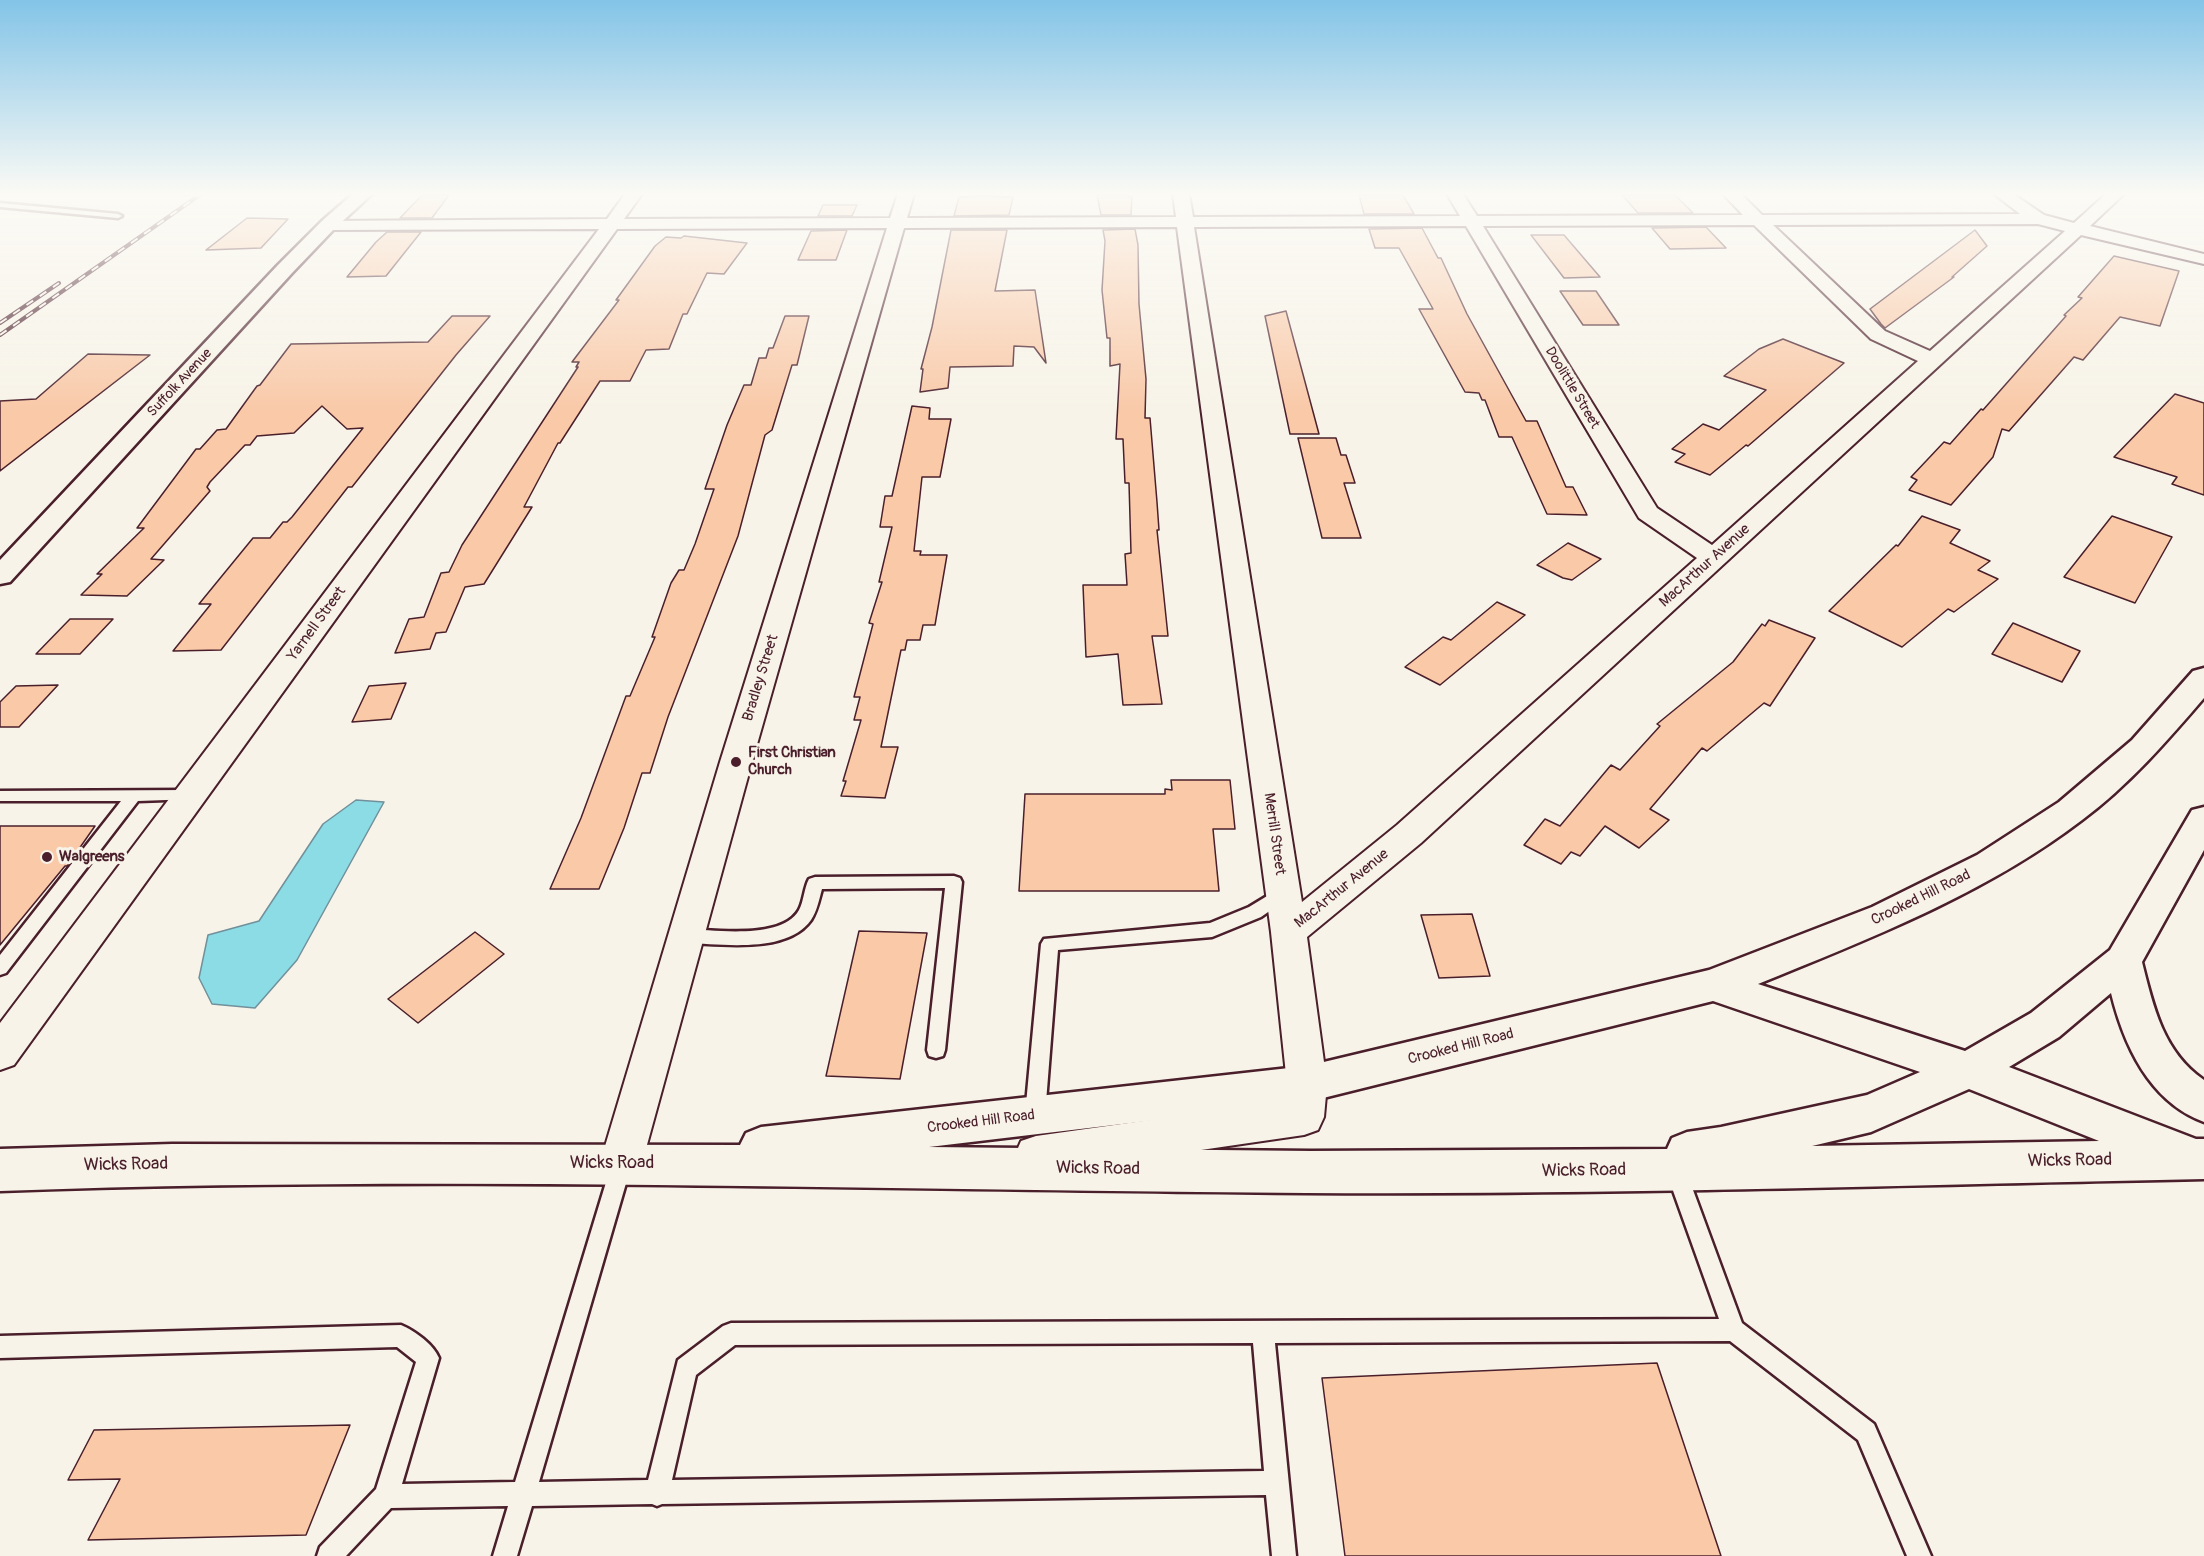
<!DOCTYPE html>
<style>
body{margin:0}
canvas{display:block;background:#f7f3e8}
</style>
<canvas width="2204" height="1556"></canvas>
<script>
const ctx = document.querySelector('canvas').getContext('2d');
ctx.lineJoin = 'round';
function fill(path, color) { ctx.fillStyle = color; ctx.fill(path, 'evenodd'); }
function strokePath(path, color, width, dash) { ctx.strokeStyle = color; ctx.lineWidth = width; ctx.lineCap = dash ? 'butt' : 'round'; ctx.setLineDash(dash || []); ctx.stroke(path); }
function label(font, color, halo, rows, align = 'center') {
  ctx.font = font + ' Pangolin,sans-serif'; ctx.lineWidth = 6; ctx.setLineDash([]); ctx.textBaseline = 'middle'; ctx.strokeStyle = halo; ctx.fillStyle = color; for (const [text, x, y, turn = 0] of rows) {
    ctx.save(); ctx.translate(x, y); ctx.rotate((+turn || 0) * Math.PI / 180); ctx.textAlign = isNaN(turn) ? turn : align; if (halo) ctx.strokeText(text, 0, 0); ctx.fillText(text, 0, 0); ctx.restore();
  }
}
const water = new Path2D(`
 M356 800 384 802 297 960 255 1008 212 1004 199 978 208 935 259 921 323 824Z`);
const building = new Path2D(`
 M422 195H449L432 218H400Z
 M1097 195H1129V197H1132L1131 215H1101Z
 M1359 195H1403L1414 214H1364Z
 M1622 195H1675L1693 213H1638Z
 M959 197 977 196 1013 197 1009 215 954 216Z
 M823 205H857L852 216H818Z
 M247 218 288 219 261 248 206 250Z
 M1706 227 1726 248 1670 249 1652 228Z
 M1422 228 1438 258H1441L1467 314 1526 421H1537L1566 487H1573L1587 515 1547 514 1512 437H1499L1485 400H1482L1479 393 1465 392 1419 309H1433L1399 248H1375L1369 229Z
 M1135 229 1138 245 1139 304 1146 379 1145 418H1150L1157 502 1159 530H1157L1168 636H1152L1162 704 1123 705 1118 654 1086 657 1083 585H1127L1125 554 1131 553 1129 483H1125L1123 439H1116L1120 364 1110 366V338H1107L1102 290 1105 241 1103 230Z
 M847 230 836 260H798L811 231Z
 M951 230H1007L995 291 1035 290 1046 363 1034 347 1014 346 1013 366 950 367 948 388 920 392 923 369H921L932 327Z
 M1975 230 1987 246 1952 277H1954L1885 328 1881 324 1870 309Z
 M387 232H421L386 276 347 277 376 242Z
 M1531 235H1564L1600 277 1564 278Z
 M684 236 747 243 724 274 707 273 687 314H683L669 349 646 350 630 381H600L560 443H558L524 507H532L484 584 465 587 446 632 436 633 430 649 395 653 409 619 424 617 441 573 449 572 462 545 578 367H576L579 362H572L619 300H616L655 246 666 237 681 238Z
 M2114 256 2179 271 2160 326 2120 317 2083 360 2074 357 2009 431 2002 429 1993 457 1951 505 1909 490 1917 480 1911 477 1944 442 1950 444 1981 409 1983 410 2066 316 2064 315 2082 298 2078 297Z
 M1560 291H1596L1619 325H1583Z
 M1286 311 1319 434H1290L1265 316Z
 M452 316H490L456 355 352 487H348L221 650 173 651 211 604H199L253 538H270L283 522H287L292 517 363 428 347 429 322 406 294 433 257 436 250 445H245L210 482 207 487 210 491 151 559 164 560 127 596 81 595 102 574H97L144 528H137L196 449H200L217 430 226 429 257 386 260 385 291 344 428 342Z
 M785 316H809L797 365H792L772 430 765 435 738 536 668 717 650 773H642L624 828 599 889H550L581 818 626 696H630L655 637H652L671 583 679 570H684L695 544 714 489H705L727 425 744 385H751L759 358H766L769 348H773Z
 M1783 339 1844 363 1748 446 1746 445 1710 475 1675 462 1685 454 1672 449 1703 424 1719 430 1766 390 1724 376 1759 349Z
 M88 354 150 355 0 471V401L36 399Z
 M2175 394 2204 403V495L2172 484 2177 477 2114 457Z
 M912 406 930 408 929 419H951L940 477H922L914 551H921L920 555H947L935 625H923L920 640H907L905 650H901L881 747H898L885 798 841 796 846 781H843L861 720H854L860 697H854L873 624 869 623 882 582H879L892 527H880L885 496H892Z
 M1298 438H1336L1341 455H1346L1355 483H1344L1361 538H1322Z
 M1922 516 1960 530 1950 543 1990 561 1978 570 1998 579 1954 612 1948 609 1902 647 1829 611 1896 545 1898 546Z
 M2112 516 2172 537 2135 603 2064 577Z
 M1568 543 1601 559 1572 580 1563 578 1537 565Z
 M1497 602 1525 615 1440 685 1405 667 1443 637 1451 640Z
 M70 619H113L80 654H36Z
 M1769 620 1815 638 1770 706 1764 703 1707 751 1702 748 1650 809 1669 820 1639 848 1605 826 1580 856 1571 852 1561 864 1524 845 1545 819 1560 826 1611 765 1620 770 1660 726 1657 724 1733 662 1762 624 1765 626Z
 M2013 623 2080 651 2062 682 1992 654Z
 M406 683 391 719 352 722 369 686Z
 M58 685 19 727H0V702L16 686Z
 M1171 780H1230L1235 829H1213L1219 891H1019L1025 794H1165V789L1172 790Z
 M0 826H95L67 866H65L0 945Z
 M1472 914 1490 976 1439 978 1421 915Z
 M859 931 927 933 900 1079 826 1076Z
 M475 932 504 954 418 1023 388 999Z
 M1657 1363 1721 1556H1345L1322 1378Z
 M350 1425 306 1535 88 1540 120 1479 68 1480 94 1430Z`);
const lane = new Path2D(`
 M0 203 118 214 122 216 118 218 0 207Z
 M190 790 195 791 198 795 195 799 138 801 6 973 0 975V955L121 801H0V791Z
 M954 876 960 878 962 882 945 1050 943 1056 936 1058 929 1056 927 1050 945 888 822 889C819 900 817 911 811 920 787 954 722 944 686 943L680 941 678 936 680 931 686 929C715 930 782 940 799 910 804 901 804 888 809 879L815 877Z
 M1282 887 1288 888 1290 893 1288 898 1261 917 1212 937 1058 950 1045 1115 1042 1121 1035 1124 1028 1121 1025 1115 1041 944 1044 939 1210 923 1249 907Z
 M621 1157 628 1159 631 1166 539 1482 648 1480 678 1360 723 1326 731 1323 1719 1319 1666 1171 1669 1164 1676 1162 1683 1164 1686 1171 1742 1323 1874 1424 1931 1556H1907L1858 1440 1730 1341 1275 1343 1296 1556H1272L1266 1495 662 1504 657 1506 652 1504 532 1506 517 1556H493L508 1506 391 1508 346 1556H317L320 1547 376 1489 416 1362 397 1347 0 1358V1336L401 1325C415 1331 433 1344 439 1358L402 1484 515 1482 611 1166 614 1159ZM1253 1343 1264 1471 672 1480 696 1375 735 1345Z`);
const street = new Path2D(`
 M625 194H642L624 219 890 218 898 194H914L907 218 1176 217 1173 194H1189L1193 217 1460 216 1447 194H1463L1477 216 1743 215 1723 194H1741L1762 215 2020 214 1994 194H2013L2044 215 2074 223 2106 194H2124L2090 226 2204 254V264L2081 235 1421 843 1307 937 1327 1084 1324 1117 1318 1130 1304 1135 1036 1174 1021 1169 1015 1155 1021 1141 1036 1136 1285 1101 1287 1084 1271 932 1177 227 904 228 752 762 642 1163 636 1177 621 1182 606 1177 600 1163 720 762 887 228 617 229 14 1065 0 1070V1023L599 229 328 230 322 229 320 225 322 221 607 219ZM2038 224 2065 231 1930 351 1885 331 1773 225ZM1754 225 1871 339 1918 361 1712 545 1657 508 1483 226ZM1466 226 1639 518 1697 558 1397 825 1302 902 1194 227Z`);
const secondary = new Path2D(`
 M353 194H372L334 229 292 273 10 582 0 584V560L278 265 322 221Z
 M2204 668V698C2167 741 2129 785 2082 820 1985 894 1871 938 1758 984L1965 1051 2031 1013 2110 950 2192 810 2204 807V850L2142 962C2153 1006 2163 1052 2204 1080V1122C2150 1102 2124 1046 2111 993L2059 1037 2009 1067 2196 1139H2204V1179C1905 1185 1606 1195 1307 1193 871 1190 435 1175 0 1191V1149L172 1144 740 1145 746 1133 761 1127 1307 1066 1709 970 1872 907 1977 855 2059 802 2132 740 2193 671ZM1713 1001 1920 1072 1867 1095 1721 1127 1687 1132 1672 1138 1667 1149 1311 1151 929 1147 1307 1102ZM1969 1089 2099 1141 1812 1146 1871 1132Z`);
const rail = new Path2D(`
 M0 323 59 283
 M0 335 201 194`);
const markers = [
 [736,762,6,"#4a1f2b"],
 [47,857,6,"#4a1f2b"]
];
const farStreetnames = [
 ["Suffolk Avenue",180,383,-47],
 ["Doolittle Street",1572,388,59]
];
const streetNames = [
 ["MacArthur Avenue",1705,566,-42],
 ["Yarnell Street",317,624,-54],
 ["Bradley Street",761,678,-73],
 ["Merrill Street",1274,834,82],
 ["MacArthur Avenue",1342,889,-39],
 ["Crooked Hill Road",1921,898,-26],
 ["Crooked Hill Road",1461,1047,-14],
 ["Crooked Hill Road",981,1122,-7]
];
const poiNames = [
 ["First Christian",748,753],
 ["Church",748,770],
 ["Walgreens",59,857]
];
const nearStreetnames = [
 ["Wicks Road",2070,1161,-1],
 ["Wicks Road",612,1163],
 ["Wicks Road",126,1165,-1],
 ["Wicks Road",1098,1169,1],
 ["Wicks Road",1584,1171,-1]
];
fill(water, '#8bdce5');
strokePath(water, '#71909b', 1.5);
fill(building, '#f9c9a8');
strokePath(building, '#4a1f2b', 1.5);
strokePath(lane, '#4a1f2b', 5);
strokePath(street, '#4a1f2b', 4);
strokePath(secondary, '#4a1f2b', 5);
fill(lane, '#f7f3e8');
fill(street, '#f7f3e8');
fill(secondary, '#f7f3e8');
strokePath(rail, '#4a1f2b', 4);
strokePath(rail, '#f7f3e8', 2, [8]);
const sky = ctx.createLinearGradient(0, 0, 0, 412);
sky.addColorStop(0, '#83c4e7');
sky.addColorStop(0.47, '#fbfaf5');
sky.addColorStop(1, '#fbfaf500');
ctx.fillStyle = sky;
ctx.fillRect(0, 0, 2204, 412);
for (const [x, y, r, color] of markers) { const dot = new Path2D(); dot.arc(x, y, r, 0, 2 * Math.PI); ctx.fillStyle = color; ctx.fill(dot); strokePath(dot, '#f7f3e8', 2); }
label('14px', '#4a1f2b', '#f7f3e8', farStreetnames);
label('15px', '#4a1f2b', '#f7f3e8', streetNames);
label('bold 15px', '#4a1f2b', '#f7f3e8', poiNames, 'left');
label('18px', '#4a1f2b', '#f7f3e8', nearStreetnames);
</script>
